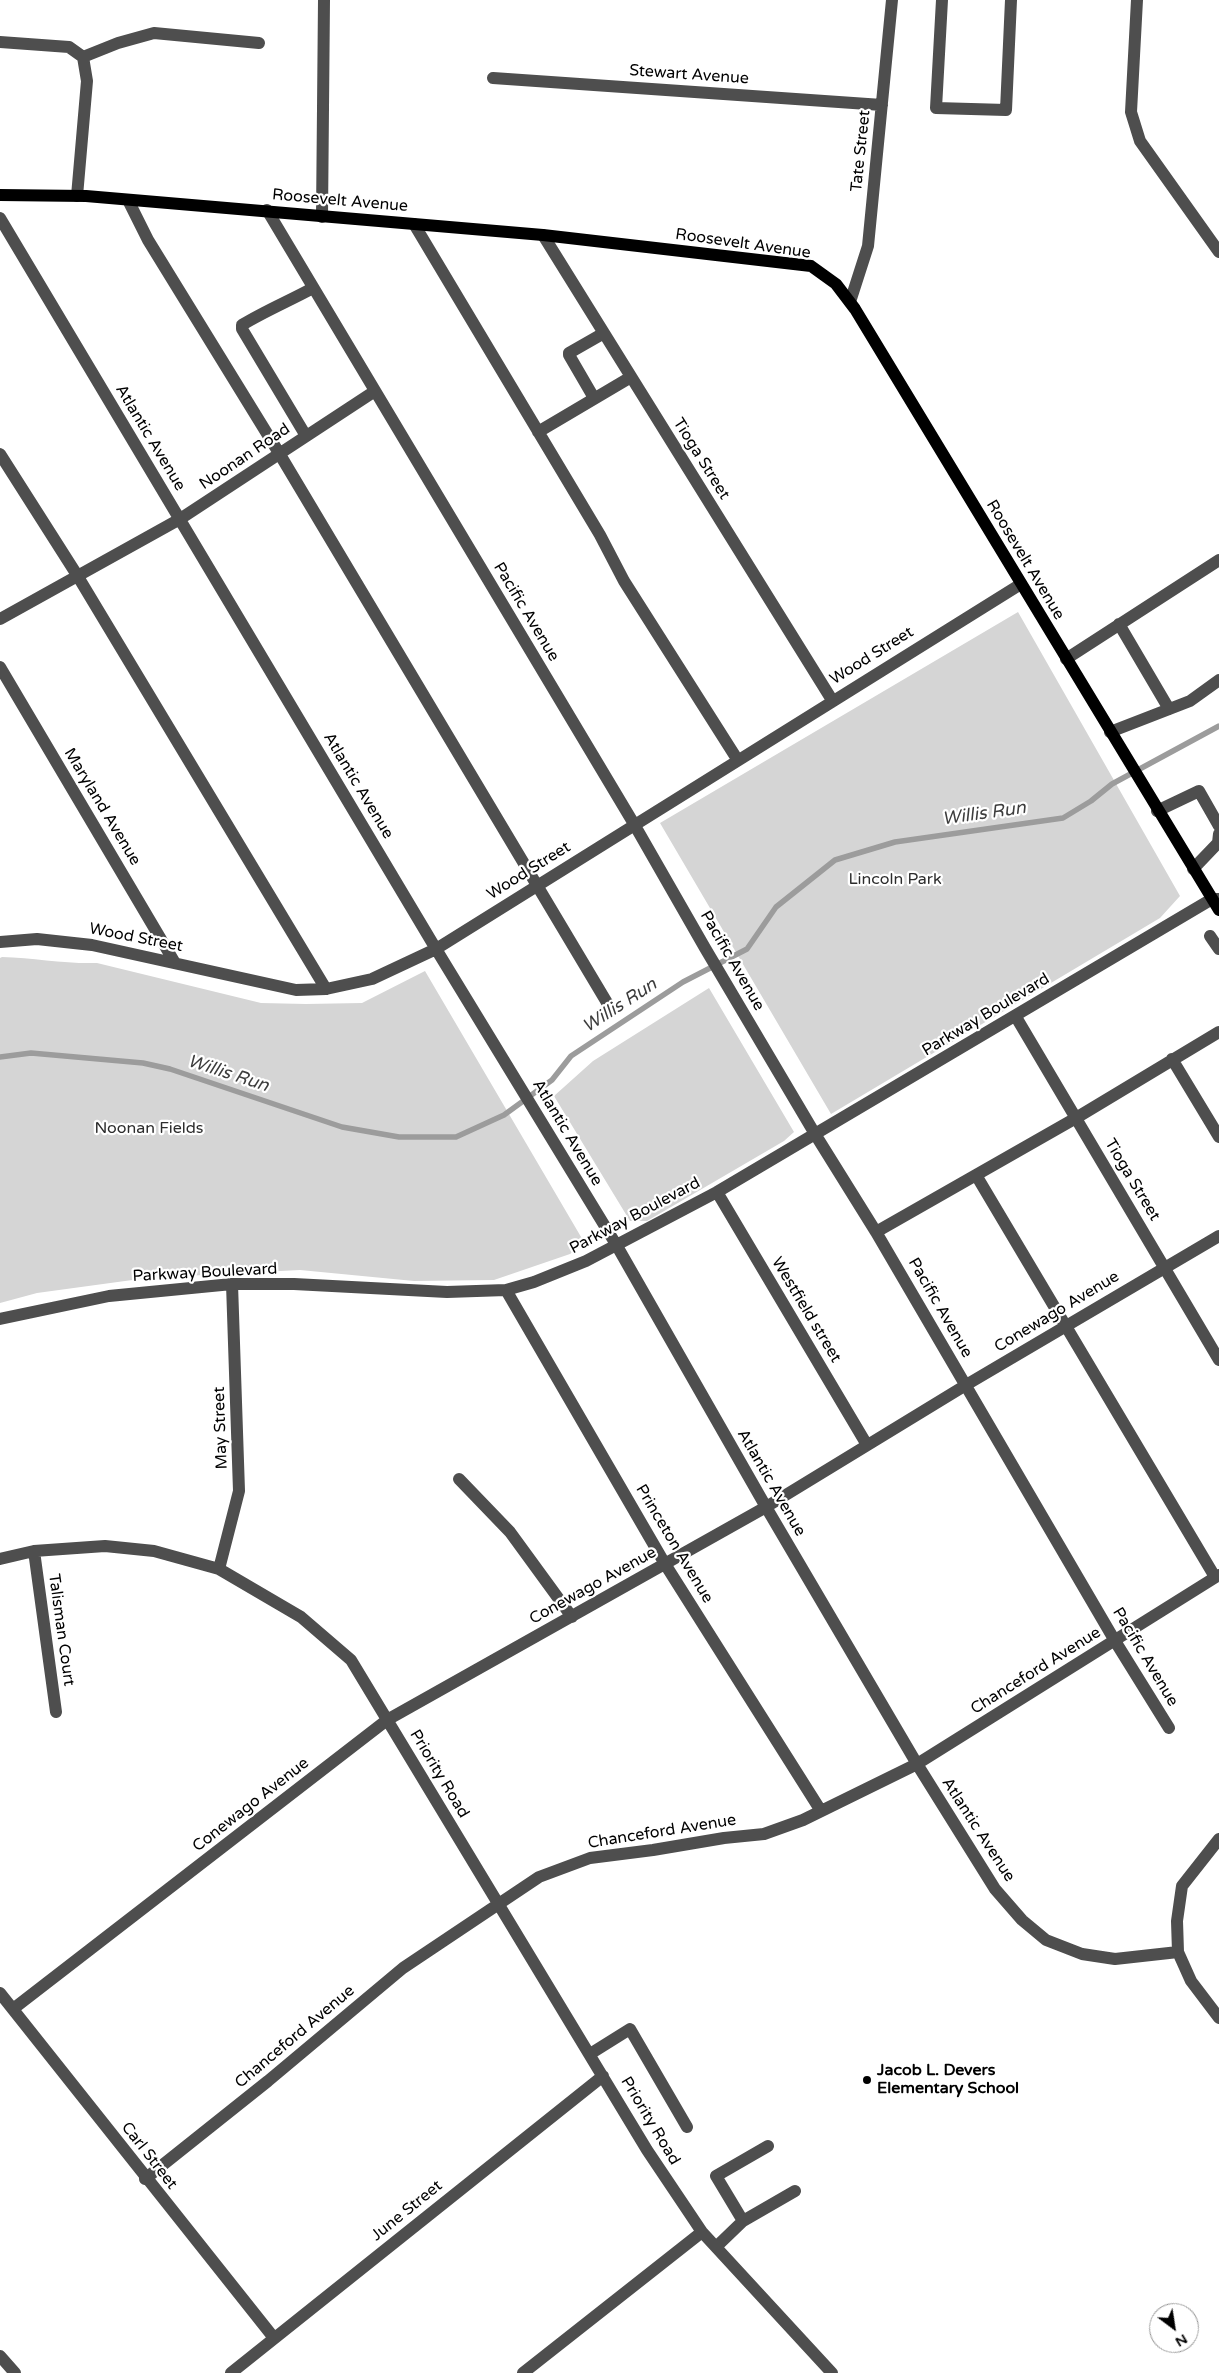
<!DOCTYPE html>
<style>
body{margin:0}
#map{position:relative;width:1219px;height:2373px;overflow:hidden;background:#fff;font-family:"Varela Round",sans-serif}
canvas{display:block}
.north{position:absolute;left:1149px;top:2303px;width:50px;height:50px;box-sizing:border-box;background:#fff;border:1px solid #999;border-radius:50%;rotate:149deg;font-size:14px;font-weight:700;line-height:20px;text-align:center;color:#000}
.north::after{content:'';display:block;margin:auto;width:18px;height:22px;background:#000;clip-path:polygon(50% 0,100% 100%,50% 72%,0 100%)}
</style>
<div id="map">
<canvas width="1219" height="2373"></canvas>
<div class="north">N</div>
</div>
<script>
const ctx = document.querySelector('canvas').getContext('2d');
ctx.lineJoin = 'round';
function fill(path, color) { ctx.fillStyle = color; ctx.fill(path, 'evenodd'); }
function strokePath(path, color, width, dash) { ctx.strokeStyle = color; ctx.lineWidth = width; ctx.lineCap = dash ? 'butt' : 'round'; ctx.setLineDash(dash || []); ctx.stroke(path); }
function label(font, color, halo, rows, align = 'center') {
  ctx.font = font + ' "Varela Round",sans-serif'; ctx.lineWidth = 4.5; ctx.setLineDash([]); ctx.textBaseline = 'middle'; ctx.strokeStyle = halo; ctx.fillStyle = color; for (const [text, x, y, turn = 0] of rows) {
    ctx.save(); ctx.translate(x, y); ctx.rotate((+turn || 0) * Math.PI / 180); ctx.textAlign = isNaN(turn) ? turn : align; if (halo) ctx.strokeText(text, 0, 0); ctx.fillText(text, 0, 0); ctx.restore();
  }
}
const green = new Path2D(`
 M1018 612 1180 896 1160 918 831 1114 660 823Z
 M2 957C34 958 66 964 97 963L261 1003 306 1004 362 1003 425 971 584 1242 570 1254 494 1280 414 1281 300 1270 147 1278 37 1293 0 1303V958Z
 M709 988 794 1132 784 1141 647 1221H630L554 1096 593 1061Z`);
const stream = new Path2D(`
 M0 1057 31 1053 143 1063 170 1069 342 1127 399 1137H456L504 1115 552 1080 571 1056 683 982 747 949 776 907 835 860 895 842 1063 818 1091 801 1112 784 1219 726`);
const minor = new Path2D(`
 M942 0 936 108 1006 110 1011 0
 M1137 0 1131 112 1140 141 1219 252
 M0 42 69 47 83 57 87 81 77 196
 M83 57 118 43 154 33 259 43
 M493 78 882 105
 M128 200 148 240 279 453 612 1011
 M267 210 634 824 705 948 815 1134 876 1232 1115 1641 1169 1728
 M322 217 324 0
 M0 218 436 949 617 1246 766 1507 917 1764 995 1889 1022 1920 1046 1940 1082 1954 1115 1959 1178 1952
 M414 224 600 535 624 581 737 759
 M543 235 832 700
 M850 302 868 246 892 0
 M594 398 569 355V353L604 333
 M538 432 631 377
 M306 436 242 329V325C265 311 289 301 313 288
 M0 454 77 575 326 989
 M0 619 180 519 375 391
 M1119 624 1169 709
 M1066 659 1219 560
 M0 667 175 963
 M1110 732 1190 701 1219 680
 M1157 811 1199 791 1219 826
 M1193 869 1218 843 1219 834
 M1210 936 1219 949
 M0 942 37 939 92 945 296 990 326 989 372 979 436 949 1021 584
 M1016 1017 1219 1360
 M1172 1059 1219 1137
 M976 1175 1215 1577
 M717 1192 867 1445
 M876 1232 1076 1118 1219 1032
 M506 1290 665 1564 821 1811
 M0 1319 109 1296 232 1284H294L447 1292 506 1290 534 1282 586 1261 717 1192 1212 899H1219
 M459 1479 510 1532 572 1617
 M34 1551 56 1712
 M0 1559 34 1551 105 1546 154 1551 219 1569 301 1617 351 1660 647 2150 702 2232 832 2373
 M219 1569 239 1491 232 1284
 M1219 1839 1182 1886 1177 1921 1178 1952 1191 1981 1219 2018
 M0 1993 274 2338
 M13 2009 387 1720 766 1507 966 1385 1219 1236
 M590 2054 630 2029 687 2127
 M145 2179 268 2081 403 1968 539 1877 590 1858 653 1850 724 1838 764 1834 803 1820 917 1764 1219 1575
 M743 2221 716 2176 768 2146
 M716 2247 743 2221 795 2191
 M0 2356 15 2373
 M231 2373 603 2076
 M523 2373 702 2232`);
const major = new Path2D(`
 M0 195 86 196 543 235 811 266 836 284 855 309 1219 910`);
const markers = [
 [867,2080,5,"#000"]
];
const streetNames = [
 ["Stewart Avenue",689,75,4],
 ["Tate Street",861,151,-84],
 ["Roosevelt Avenue",340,201,5],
 ["Roosevelt Avenue",743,244,8],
 ["Atlantic Avenue",150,438,59],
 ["Noonan Road",245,457,-34],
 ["Tioga Street",701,459,58],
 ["Roosevelt Avenue",1025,560,59],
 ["Pacific Avenue",526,612,59],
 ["Wood Street",872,656,-32],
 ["Atlantic Avenue",358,786,59],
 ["Maryland Avenue",102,807,59],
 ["Wood Street",529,871,-32],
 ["Wood Street",136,938,11],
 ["Pacific Avenue",732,961,60],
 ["Parkway Boulevard",986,1015,-31],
 ["Atlantic Avenue",567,1133,59],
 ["Tioga Street",1132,1180,59],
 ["Parkway Boulevard",635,1216,-28],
 ["Parkway Boulevard",205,1273,-3],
 ["Pacific Avenue",940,1308,60],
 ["Westfield street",806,1310,59],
 ["Conewago Avenue",1057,1312,-31],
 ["May Street",221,1428,-92],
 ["Atlantic Avenue",771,1483,60],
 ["Princeton Avenue",674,1544,59],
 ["Conewago Avenue",593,1586,-29],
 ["Talisman Court",61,1630,82],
 ["Pacific Avenue",1145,1657,59],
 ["Chanceford Avenue",1036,1671,-32],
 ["Priority Road",439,1774,59],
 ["Conewago Avenue",251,1805,-38],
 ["Atlantic Avenue",978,1830,57],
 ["Chanceford Avenue",662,1832,-9],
 ["Chanceford Avenue",295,2037,-40],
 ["Priority Road",650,2121,59],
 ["Carl Street",149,2156,52],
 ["June Street",407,2211,-39]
];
const parkNames = [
 ["Lincoln Park",895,880],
 ["Noonan Fields",149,1129]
];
const poiNames = [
 ["Jacob L. Devers",877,2071],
 ["Elementary School",877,2089]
];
const waterNames = [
 ["Willis Run",984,814,-8],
 ["Willis Run",620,1006,-33],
 ["Willis Run",228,1074,18]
];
fill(green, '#d5d5d5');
strokePath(stream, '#9c9c9c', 5.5);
strokePath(minor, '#4e4e4e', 12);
strokePath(major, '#000', 12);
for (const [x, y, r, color] of markers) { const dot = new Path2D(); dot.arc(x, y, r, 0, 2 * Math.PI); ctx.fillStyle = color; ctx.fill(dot); strokePath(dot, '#fff', 2); }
label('16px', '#000', '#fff', streetNames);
label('16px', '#2c2c2c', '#fff', parkNames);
label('bold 16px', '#000', '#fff', poiNames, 'left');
label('italic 18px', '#3d3d3d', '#fff', waterNames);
</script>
